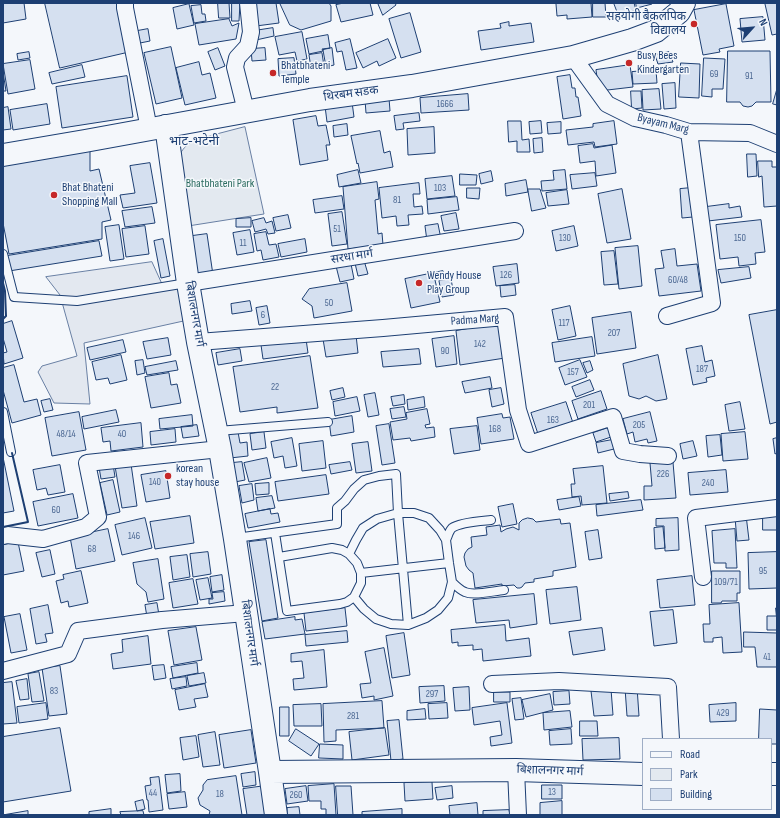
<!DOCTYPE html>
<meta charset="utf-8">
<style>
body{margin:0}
#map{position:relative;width:780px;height:818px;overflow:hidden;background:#f4f7fb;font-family:"Sofia Sans Condensed",sans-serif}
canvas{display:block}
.frame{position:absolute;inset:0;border:4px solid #1d3f73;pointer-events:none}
.legend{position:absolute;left:642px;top:738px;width:130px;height:72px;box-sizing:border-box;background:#f4f7fb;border:1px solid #9eadc5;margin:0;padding:5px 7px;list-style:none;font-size:12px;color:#1d3f73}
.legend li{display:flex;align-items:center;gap:8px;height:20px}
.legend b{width:20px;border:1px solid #9eadc5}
.north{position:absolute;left:732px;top:8px;width:40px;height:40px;-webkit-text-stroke:3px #f4f7fb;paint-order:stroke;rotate:63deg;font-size:11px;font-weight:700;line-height:16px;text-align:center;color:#1d3f73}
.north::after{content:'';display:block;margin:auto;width:14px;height:18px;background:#1d3f73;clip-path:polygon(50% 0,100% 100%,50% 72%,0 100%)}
</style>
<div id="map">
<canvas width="780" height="818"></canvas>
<div class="frame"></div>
<ul class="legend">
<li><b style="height:5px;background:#f4f7fb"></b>Road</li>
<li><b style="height:11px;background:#e3e9f0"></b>Park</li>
<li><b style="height:11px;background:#d5e0f0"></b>Building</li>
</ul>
<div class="north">N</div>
</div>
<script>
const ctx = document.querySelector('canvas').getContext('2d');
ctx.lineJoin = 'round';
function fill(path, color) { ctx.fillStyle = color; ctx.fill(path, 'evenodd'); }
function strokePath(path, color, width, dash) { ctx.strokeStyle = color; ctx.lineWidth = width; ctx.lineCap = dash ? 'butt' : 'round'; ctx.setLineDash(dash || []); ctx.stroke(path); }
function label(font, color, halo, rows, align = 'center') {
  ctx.font = font + ' "Sofia Sans Condensed","Noto Sans Devanagari",sans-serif'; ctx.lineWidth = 3; ctx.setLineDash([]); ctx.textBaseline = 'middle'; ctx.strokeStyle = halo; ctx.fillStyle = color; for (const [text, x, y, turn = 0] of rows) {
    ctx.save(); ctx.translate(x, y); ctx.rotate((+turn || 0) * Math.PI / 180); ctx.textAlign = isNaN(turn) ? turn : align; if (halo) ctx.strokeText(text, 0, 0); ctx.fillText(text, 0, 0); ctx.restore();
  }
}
const green = new Path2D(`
 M245 127 264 214 188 226 180 154C184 147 188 144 194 140Z`);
const parking = new Path2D(`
 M152 262 162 284H178L188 320 84 343 90 404 54 403 38 372 42 366 77 356 60 295 46 277Z`);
const building = new Path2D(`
 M3 3H24L26 19 3 23Z
 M45 3H117L129 52 60 68Z
 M218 3H229L230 18H219Z
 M232 3H240L239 21H232Z
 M252 3H276L279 23 256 26Z
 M280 3H329L331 6V21L301 30 290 25Z
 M344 3H370L373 15 341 22 336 5Z
 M378 3H395L396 5 383 15Z
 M565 3H591L592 17 567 19V15L557 16 556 4Z
 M593 3H605L606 17H593Z
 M614 3H634L636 10 619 16Z
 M636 3H652V4L637 8Z
 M769 3H777V34L772 35 765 4Z
 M189 4 194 25 177 29 173 8Z
 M726 4 734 46 719 49 720 52 703 55 694 10Z
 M201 5 202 14H205L206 21 194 23 191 6Z
 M410 13 421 52 401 58 389 19Z
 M763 17 765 40 742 42 740 19Z
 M229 19 232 26 239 23 236 39 199 45 195 24Z
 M509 22V26L531 23 534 42 481 50 478 31 501 28 500 24Z
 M273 28 274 36 256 40 254 31Z
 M148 29 150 41 135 44 132 32Z
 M302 32 307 59 297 61 295 52 279 55 275 37Z
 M328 35 330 48 322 49 323 51 309 54 306 39Z
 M350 39 357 68 346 70 342 51 337 52 335 43Z
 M388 39 396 58 379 66 377 61 363 68 356 53Z
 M171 47 182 98 156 104 144 53Z
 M218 48 225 66 215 70 208 52Z
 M265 48 266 60 252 61 251 49Z
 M332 48 334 65 326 67 323 50Z
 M728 51H770L771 102H756L752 106 748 107 743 106 740 102H727Z
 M29 52 30 58 18 60 17 54Z
 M669 52 673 62 658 64 655 55Z
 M322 53 324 66 311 68 309 55Z
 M294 58 296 74 279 76 278 59Z
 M704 58 725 59 723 89H712V97L702 96Z
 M30 60 35 89 8 94 3 64Z
 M199 62 202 75 210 73 216 98 185 105 176 68Z
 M681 63 700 64 699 98 679 97Z
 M82 65 85 77 52 84 49 73Z
 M630 65 633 87 599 91 596 70Z
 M656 70 657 83 633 84 632 72Z
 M3 72 6 91H3Z
 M570 75 572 88H575L576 97H578L581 116 563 119 557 77Z
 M127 76 133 117 62 128 56 87Z
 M675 83 676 108 664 109 662 84Z
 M659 89 661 109 643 110 642 90Z
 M777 89V105L773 104Z
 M631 91H641L642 108 632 109Z
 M468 94 469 110 421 113 420 98Z
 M389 98 390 111 366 113 365 100Z
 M352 102 354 117 327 122 325 106Z
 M47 104 50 124 13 130 10 110Z
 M8 107 11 129 3 130V108Z
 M419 113 420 121 403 123 404 129 396 130 394 116Z
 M316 116 318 126 326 125 330 145H326L328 160 300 165 293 120Z
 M508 121H521L522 140 529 139 530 152H517V141L509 142Z
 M541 121 542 133 530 134 529 122Z
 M614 121 617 144 595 147 594 142 568 145 566 130 593 127V124Z
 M561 122V133L548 134 547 123Z
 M347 124 348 135 334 137 333 126Z
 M434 127 435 153 408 155 407 129Z
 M380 131 384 153 390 151 393 167 360 173 358 163 357 164 351 136Z
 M542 138 543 152 534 153 533 139Z
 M593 144 594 148 612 145 616 173 596 176 595 161 580 163 578 146Z
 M90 148V171L99 169 111 220 102 222V239L9 254 3 223V162Z
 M747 154H756L757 176 748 177Z
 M758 161H772V167H777V206L764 207 762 176 759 177Z
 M150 163 157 203 123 208 120 195 135 193 130 166Z
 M358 170 361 183 339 187 337 175Z
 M565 170 567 189 542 191 541 181 554 180 553 171Z
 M491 171 493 181 481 184 479 174Z
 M595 173 597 186 572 189 570 175Z
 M460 174 477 175 476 185H460Z
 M452 176 455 196 427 199 425 179Z
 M526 180 528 192 506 196 505 184Z
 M377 182 379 199 375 200 378 234 382 233 383 245 348 249 343 187Z
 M419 183 420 194H413L414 207 422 206 423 214 408 215 409 225 397 226 396 216 382 218 379 188Z
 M467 188H480L479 199 467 198Z
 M691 188 693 217 682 218 680 189Z
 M528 189H540L546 208 532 211Z
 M622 189 631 239 607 243 598 194Z
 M567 190 569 204 548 206 546 193Z
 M342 196 344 209 315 213 313 200Z
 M457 197 459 210 428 214 427 200Z
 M729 204V208L740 206 742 217 708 221 706 207Z
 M152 207 155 223 125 227 122 211Z
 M342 212 347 244 332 246 328 214Z
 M456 213 459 229 444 231 441 216Z
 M288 215 291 228 276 231 273 218Z
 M251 218V227H236V219Z
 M264 218 266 223 272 221 275 233 268 234 266 229 255 232 252 221Z
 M761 220 765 252 755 253 756 264 739 266 738 257 720 259 716 225Z
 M438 224 441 239 427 241 425 226Z
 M119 225 124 259 110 261 105 227Z
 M145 226 149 254 126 257 122 229Z
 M574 226 578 246 556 251 552 231Z
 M250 230 254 252 237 255 233 233Z
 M266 232 269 245 276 244 279 257 263 260 261 250 257 251 254 234Z
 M207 234 213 275 198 277 192 236Z
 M163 239 170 276 161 278 154 241Z
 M305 239 307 252 281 257 278 244Z
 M99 241 102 256 9 271 7 256Z
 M638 246 642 286 619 289 615 248Z
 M675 249 677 266 697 264 701 291 659 296 655 269 664 268 661 251Z
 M614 251 618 284 604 285 601 252Z
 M363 257 368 274 358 276 354 259Z
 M350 259 354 279 340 282 335 262Z
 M517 264 519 283 496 286 493 267Z
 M749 267 751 278 721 283 718 270Z
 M443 271 445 278 435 280 440 302 411 308 405 279Z
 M451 279 454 295 442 297 439 281Z
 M347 283 352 311 314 318 312 306 302 299 309 289Z
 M515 285 516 295 501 297 500 286Z
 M250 301 252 311 232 314 231 304Z
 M267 306 270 323 259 325 256 308Z
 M570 306 576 336 558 340 552 310Z
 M777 310V422L770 424 749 315Z
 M631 312 636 348 597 354 592 318Z
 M12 321 23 358 4 364 3 353 7 352 3 338V324Z
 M499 323 505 358 460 365 456 331Z
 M356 335 358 353 326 357 323 339Z
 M454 336 457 364 436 367 432 339Z
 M592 337 595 356 555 362 552 343Z
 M168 338 171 355 147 359 143 342Z
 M306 339 308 353 263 359 261 345Z
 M123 340 126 352 90 360 87 348Z
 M702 346 705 362 712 360 715 376 706 378 707 382 693 385 686 349Z
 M240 349 242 361 218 365 216 353Z
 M419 349 421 364 383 367 381 352Z
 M121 355 127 380 110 384 108 378 96 380 92 362Z
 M658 355 667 399 656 401 646 396 639 399 629 396 623 364Z
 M310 356 318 408 277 413V407L240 412 233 367Z
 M143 360 145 373 137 375 135 361Z
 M580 360 587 377 565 385 559 368Z
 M176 361 178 370 147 375 145 367Z
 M590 361 593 370 587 373 583 363Z
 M14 365 24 402 37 399 41 415 12 423 3 390V368Z
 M169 373 171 385 177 384 181 403 151 408 145 377Z
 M490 377 492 388 465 393 462 382Z
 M590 380 594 390 576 397 572 387Z
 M343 388 345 397 332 400 330 391Z
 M501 388 504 404 492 407 489 390Z
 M601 391 607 409 578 419 572 401Z
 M375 393 379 415 368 417 364 395Z
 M404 395 405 404 393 406 391 397Z
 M357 397 360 411 335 416 333 402Z
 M424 397 425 407 408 410 407 400Z
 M50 399 53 410 44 412 41 401Z
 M566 402 574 426 539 437 531 413Z
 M740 402 745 429 729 431 725 405Z
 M404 407 406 417 392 419 390 409Z
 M427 409 430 424 425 425 426 428 434 427 435 437 411 441 410 438 393 440 390 422 407 419 406 413Z
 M116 410 119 422 84 429 82 417Z
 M79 412 86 450 52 456 45 418Z
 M650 412 657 441 648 443 647 439 635 442 633 432 627 434 623 419Z
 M502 414 503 418 510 417 514 439 481 444 477 418Z
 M192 415 193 426 160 429 159 419Z
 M352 416 354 432 331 436 329 420Z
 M141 423 143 447 111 451 110 441 103 442 101 428Z
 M389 424 395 463 382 465 376 426Z
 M197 425 199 436 183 438 181 427Z
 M477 426 480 450 454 454 450 429Z
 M608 428 611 437 596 442 593 433Z
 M175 429 176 442 151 445 150 432Z
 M238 432 240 443 247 442 248 456 230 458 227 434Z
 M264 432 266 448 252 450 250 434Z
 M745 432 748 459 723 461 721 434Z
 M720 435 722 455 708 457 706 436Z
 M292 438 297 466 285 468 283 456 274 458 271 442Z
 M777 438V453L775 454 773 439Z
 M612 440 614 449 598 453 596 443Z
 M323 441 326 468 302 471 299 444Z
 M693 441 697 456 683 459 680 444Z
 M368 442 372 471 356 473 352 444Z
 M3 457 14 511 3 513Z
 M267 458 271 478 249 482 244 463Z
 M242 462 245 480 235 482 232 463Z
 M350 462 352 470 331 474 329 465Z
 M673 462 676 498 644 500V486H652L650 463Z
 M113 464 115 477 101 479 99 467Z
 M131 464 137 506 122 508 115 466Z
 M60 465 65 492 48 495 46 488 37 490 33 470Z
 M603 466 607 503 582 505 581 496 572 497 571 484H575L573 469Z
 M726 470 728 492 690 495 688 473Z
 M166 471 170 498 146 502 141 475Z
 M326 475 329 494 278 501 275 482Z
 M113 480 120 512 107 515 100 483Z
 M269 483V494L256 495 255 484Z
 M252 484 254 500 242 503 239 486Z
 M628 492 629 498 610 501 609 494Z
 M73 494 78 518 38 526 33 502Z
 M272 496 275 508 258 511 256 498Z
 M579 497 581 506 559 510 557 500Z
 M641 500 643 510 597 516 596 505Z
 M513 504 517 524 502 527 498 507Z
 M270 509 271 514 278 513 280 522 248 528 245 514Z
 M746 515 749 540 737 541 735 517Z
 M763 515H777V530H763Z
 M190 516 194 543 155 549 150 522Z
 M145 518 152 548 122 555 115 525Z
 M528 518 533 519 536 522 560 519 561 524 570 523 576 567 553 571V576L534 579V582L525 583 522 587 520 588H517L514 585 502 586V584L475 588 473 573 469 570 466 566 464 557 465 553 468 549 472 547 471 537 487 535 486 527 500 525 501 532 506 529 513 527 519 530V523L522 520Z
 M678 518 679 550 665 551 664 526H656V519Z
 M663 527 665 548 655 549 654 528Z
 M108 529 115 561 76 569 70 537Z
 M735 529 737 568H726V563H714L712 531Z
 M598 530 602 558 589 560 585 532Z
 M266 540 278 618 262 621 249 542Z
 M18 542 24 571 3 575V545Z
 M50 550 55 574 42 577 36 553Z
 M208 552 211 574 193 577 190 554Z
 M777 552V588L749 589 748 553Z
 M187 555 190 577 173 580 170 557Z
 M158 559 164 599 148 602 146 592 137 584 133 563Z
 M81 571 88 603 69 607 68 601 61 603 56 581 64 579 63 575Z
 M712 571H740V593H737V601H722L721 603H712Z
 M222 575 224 590 212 592 210 577Z
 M692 576 695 605 660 608 657 580Z
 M208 578 212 598 200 600 196 580Z
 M193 579 198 604 173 608 169 583Z
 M577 587 581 620 550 624 546 590Z
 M224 592 225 601 209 604V599H213L212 593Z
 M534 594 537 624 510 628 509 620 476 623 473 600Z
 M157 603 159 615 147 617 145 605Z
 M739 603 742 652 723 653 722 637 713 638V642H704L703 624H710L709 605Z
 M48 605 53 633 45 634 47 642 36 644 30 609Z
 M345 608 347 626 306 631 304 613Z
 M776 608H777V630H767V616H776Z
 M673 610 677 643 654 646 650 612Z
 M20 614 27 650 11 653 4 617Z
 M295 617V620L302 619 305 634 265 639 262 622Z
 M505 625 506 641 529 638 531 656 483 661 482 649 473 650V645L458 646V642L452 643 451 630Z
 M196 627 202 660 174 665 168 631Z
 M602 628 605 650 573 655 569 632Z
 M347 631 348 642 306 646 305 635Z
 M744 632 777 633V667H757L755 647H744Z
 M404 633 410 675 392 678 386 636Z
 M148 636 151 664 113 669 111 654 123 652 122 640Z
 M384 648 393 696 374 700V696L362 698 360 684 371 683 365 652Z
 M324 650 327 687 294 690 293 679 304 678 302 661 291 662V654Z
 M197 663 198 673 173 678 171 667Z
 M164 665 166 678 154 680 152 666Z
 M60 666 67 714 49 716 42 668Z
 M39 672 44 701 32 702 28 674Z
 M204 673 206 683 189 686 187 676Z
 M186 677 187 686 172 689 170 679Z
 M27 679 29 699 20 700 16 681Z
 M12 682 17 723 3 724V683Z
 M205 684 208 697 194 699 196 707 179 710 175 690Z
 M444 686 445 701 420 703 419 687Z
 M469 687 470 710 455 711 453 688Z
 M637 687 639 716H627L625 688Z
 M611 689 613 715 594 716 591 691Z
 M569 691 570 704 554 705 553 692Z
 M494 692H510V702H494Z
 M550 694 553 710 526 717 522 700Z
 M521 698 524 719 515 720 512 699Z
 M382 701 384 728 336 730V741L324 742 323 704Z
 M46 703 48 719 19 723 17 707Z
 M447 703 448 718 429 719 428 704Z
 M507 703 512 743 491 746 490 737 502 735 500 721 474 725 472 708Z
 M736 703V721L710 722 709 705Z
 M321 704 322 726H294L293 705Z
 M280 707H289V736H280Z
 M425 709 426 719 407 720V711Z
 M760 709 777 710V744H771V739H759Z
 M570 711 572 727 544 730 543 713Z
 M399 720 403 759 391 761 387 721Z
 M580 721H597L598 736H580Z
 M60 728 71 791 3 802V737Z
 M385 728 389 755 352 760 349 732Z
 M296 729 319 744 311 756 289 741Z
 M571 729 572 744 550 745 549 731Z
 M251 730 256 763 224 768 219 735Z
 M215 732 220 765 203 767 198 735Z
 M196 736 199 757 183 760 180 738Z
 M619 738 620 759 583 760 582 739Z
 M320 744 343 745V759L319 758Z
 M255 772 256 785 243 787 241 774Z
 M180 774 181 791 167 793 165 775Z
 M236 776 242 815H209L210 811 200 805 198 798 203 790V785L207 780Z
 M159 777 163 810 149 812 148 800H147L145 786 151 785 150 778Z
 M432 782 433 799 405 801 404 783Z
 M334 784 336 815H326V809H321V801H309L308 786Z
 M542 785H562V799H542Z
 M265 786 269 815H247L243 789Z
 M306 786 308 801 287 804 285 789Z
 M336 786H351L353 815H338Z
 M452 786 453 798 437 800 435 788Z
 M185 792 187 807 169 809 167 794Z
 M143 800 145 809 137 811 135 802Z
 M562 801V815H540V803Z
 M477 803 478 815H450L449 806Z
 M299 807 300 815H287V808Z
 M111 809V815H89V812Z
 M402 809V815H362V812Z
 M509 810 510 815H483V811Z
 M28 811V815H3Z
 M143 811 144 815H121L120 812Z`);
const service = new Path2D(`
 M3 254 14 297 77 301 187 283
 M3 412 11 452
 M218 431 328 422
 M275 533 287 611 340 604 347 602 354 597 361 583V573L357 563 349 554 342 550 332 548 279 557
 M236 538 337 524V508L345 501 354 489 364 480 379 476 396 474 398 513 408 625
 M446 540C448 536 449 531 452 528 460 522 481 521 491 520
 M349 554 356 540 363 528 377 519 398 513H414L429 518 440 530 446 540 449 563 452 582 448 598 438 610 426 618 408 625 391 624 376 619 364 609 354 597
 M361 573 449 563
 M452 582C456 586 460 590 465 592 474 596 493 591 504 590`);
const minor = new Path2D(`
 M125 3V8L149 129
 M573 57 607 104 635 118 666 125 689 132 750 133 777 144
 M246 111 235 67 237 58 248 46 251 32 248 3
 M188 283 515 231
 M667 316 712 303 689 132
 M198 342 383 328 505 317 518 410 529 444 613 417 623 451 640 454 668 456
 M3 536 7 535 43 539 86 527 98 517 87 463 220 449
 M703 577 696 518 777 508
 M3 671 68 654 78 631 162 620 246 613
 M492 684 559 681 668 687 671 739
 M516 770 518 815`);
const secondary = new Path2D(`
 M166 126 188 283 198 342 220 449 235 539 270 772 516 770 643 774
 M270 772 276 815
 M771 774H777`);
const primary = new Path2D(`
 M3 155 85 141 310 100 412 86 573 57 632 40 656 31 679 12 684 3`);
const wall = new Path2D(`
 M3 283 5 291 6 316 3 319
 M3 527 28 522 12 453`);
const markers = [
 [694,24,4,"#c62828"],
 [629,63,4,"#c62828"],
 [273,73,4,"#c62828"],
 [54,195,4,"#c62828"],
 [419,283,4,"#c62828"],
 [168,476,4,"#c62828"]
];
const numberNames = [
 ["69",714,74],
 ["91",749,76],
 ["1666",445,104],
 ["103",440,188],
 ["81",397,200],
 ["51",337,229],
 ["130",565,238],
 ["150",740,238],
 ["11",243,243],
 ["126",506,275],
 ["60/48",678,280],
 ["50",329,303],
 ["6",263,315],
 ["117",564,323],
 ["207",614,333],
 ["142",480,344],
 ["90",445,351],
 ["187",702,369],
 ["157",573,372],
 ["22",275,387],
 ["201",589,405],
 ["163",553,420],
 ["205",639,425],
 ["168",495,429],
 ["48/14",66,434],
 ["40",122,434],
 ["226",663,474],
 ["140",155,482],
 ["240",708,483],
 ["60",56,510],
 ["146",134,536],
 ["68",92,549],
 ["95",763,571],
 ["109/71",726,582],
 ["41",767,657],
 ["83",54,691],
 ["297",432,694],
 ["429",723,713],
 ["281",353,716],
 ["13",552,792],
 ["44",153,793],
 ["18",220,794],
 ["260",296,795]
];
const poiNames = [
 ["सहयोगी बैकलपिक",686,17,"right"],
 ["विद्यालय",686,31,"right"],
 ["Busy Bees",637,56],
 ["Kindergarten",637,70],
 ["Bhatbhateni",281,66],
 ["Temple",281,80],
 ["Bhat Bhateni",62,188],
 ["Shopping Mall",62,202],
 ["Wendy House",427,276],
 ["Play Group",427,290],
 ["korean",176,469],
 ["stay house",176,483]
];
const streetNames = [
 ["थिरबम सडक",351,94,-8],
 ["Byayam Marg",663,124,14],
 ["सरधा मार्ग",352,257,-9],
 ["बिशालनगर मार्ग",194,314,80],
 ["Padma Marg",475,320,-4],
 ["बिशालनगर मार्ग",249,633,82],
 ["बिशालनगर मार्ग",550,771,2]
];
const parkNames = [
 ["Bhatbhateni Park",220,184]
];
const neighbourhoodNames = [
 ["भाट-भटेनी",194,142]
];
fill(green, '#e3e9f0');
strokePath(green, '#687fa3', 1);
fill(parking, '#e3e8f0');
strokePath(parking, '#687fa3', 1);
fill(building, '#d5e0f0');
strokePath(building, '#1d3f73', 1);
strokePath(service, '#1d3f73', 10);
strokePath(minor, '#1d3f73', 18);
strokePath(secondary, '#1d3f73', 24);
strokePath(primary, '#1d3f73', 24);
strokePath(service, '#f4f7fb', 8);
strokePath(minor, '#f4f7fb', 16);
strokePath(secondary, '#f4f7fb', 22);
strokePath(primary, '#f4f7fb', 22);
strokePath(wall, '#1d3f73', 2);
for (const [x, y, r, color] of markers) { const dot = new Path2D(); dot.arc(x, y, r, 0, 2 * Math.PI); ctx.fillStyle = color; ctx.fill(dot); strokePath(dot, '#f4f7fb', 1.5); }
label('10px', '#4b6792', null, numberNames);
label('12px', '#1d3f73', '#f4f7fb', poiNames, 'left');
label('12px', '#1d3f73', '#f4f7fb', streetNames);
label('12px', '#2c6c60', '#f4f7fb', parkNames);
label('13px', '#1d3f73', '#f4f7fb', neighbourhoodNames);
</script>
